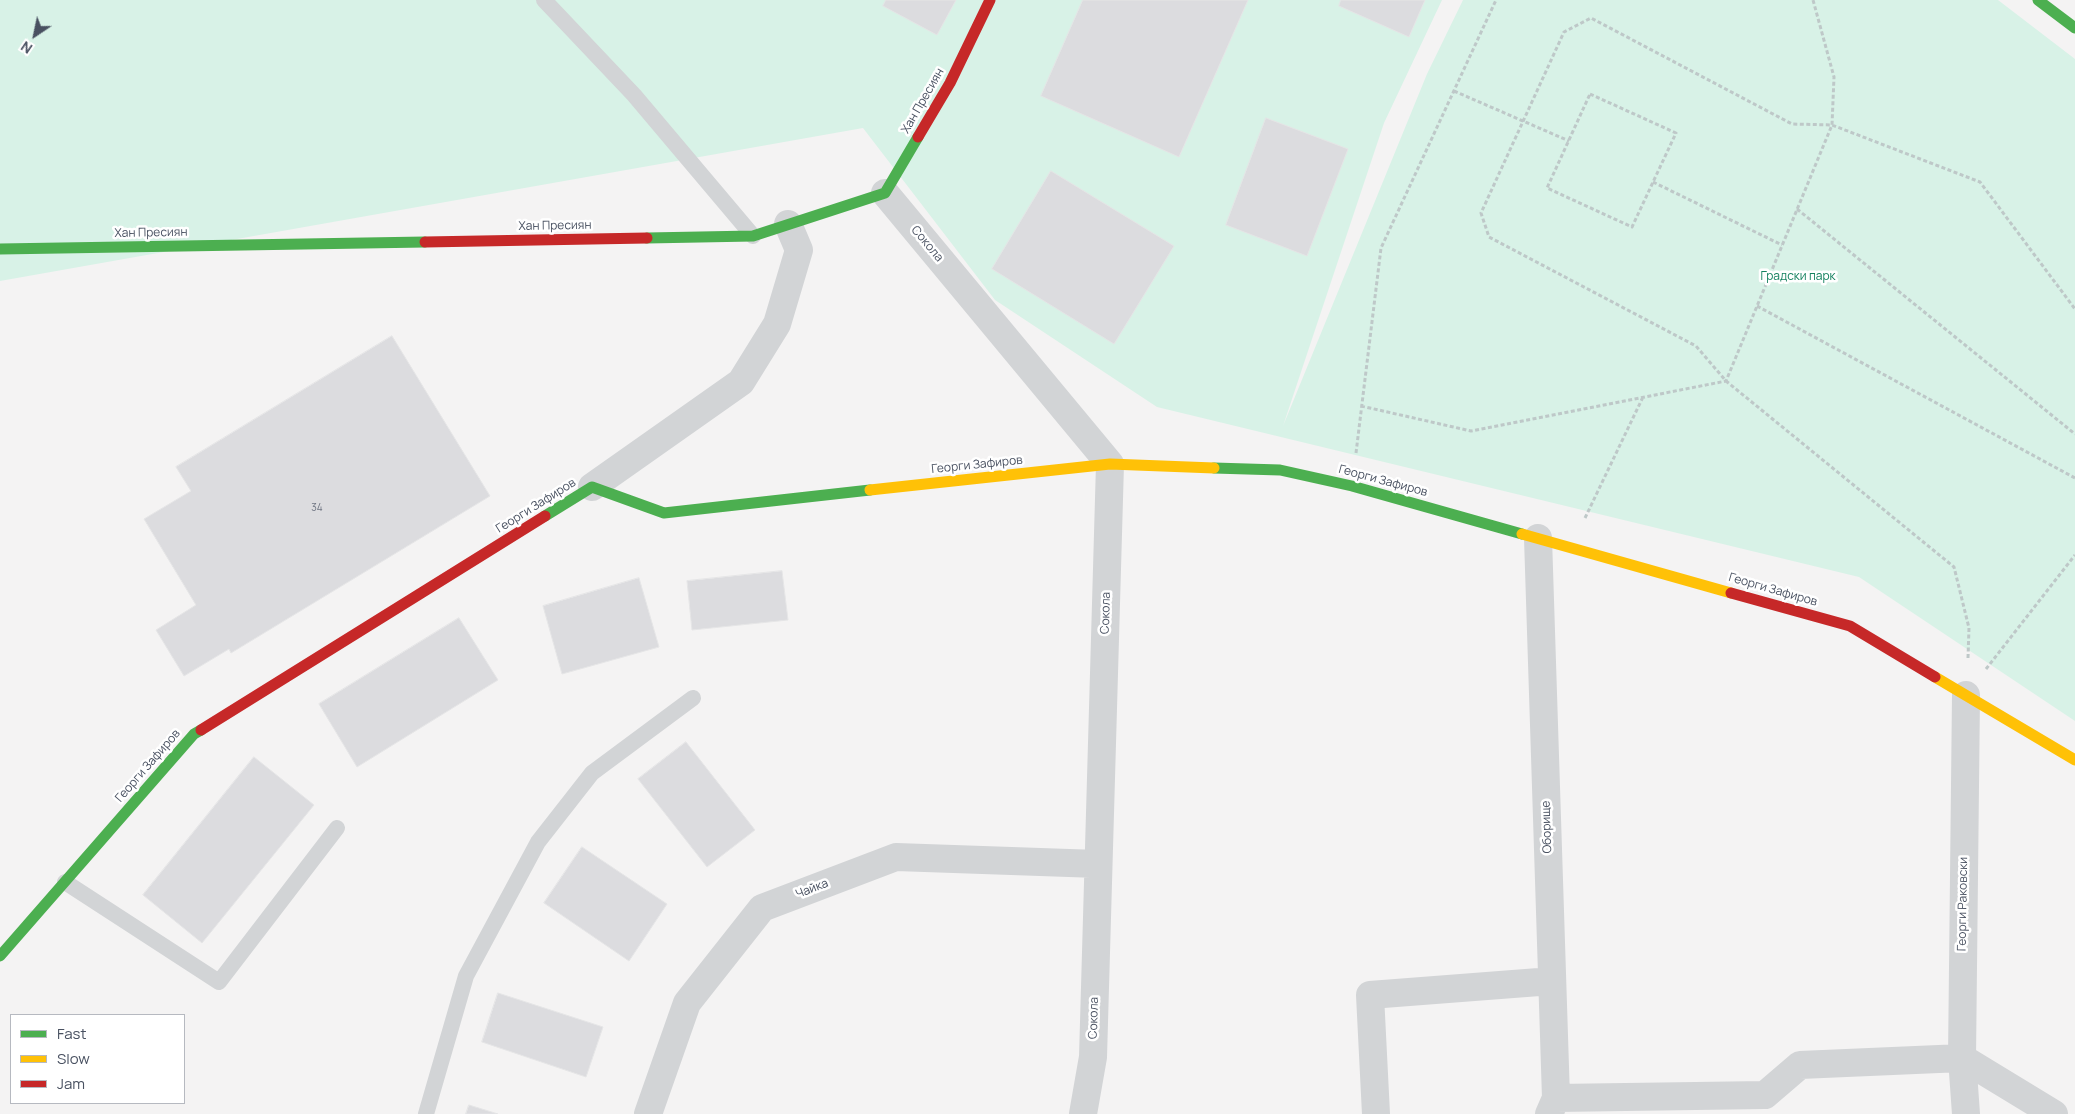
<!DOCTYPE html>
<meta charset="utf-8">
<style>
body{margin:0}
#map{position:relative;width:2075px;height:1114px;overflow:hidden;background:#f4f3f3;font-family:Manrope,sans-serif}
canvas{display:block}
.legend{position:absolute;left:10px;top:1014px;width:175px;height:90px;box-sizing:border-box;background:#fff;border:1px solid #b6b9c0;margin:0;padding:6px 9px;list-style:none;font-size:15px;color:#495161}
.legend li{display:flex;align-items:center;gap:10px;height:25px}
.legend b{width:25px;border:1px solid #b6b9c0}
.north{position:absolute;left:10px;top:10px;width:50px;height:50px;-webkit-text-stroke:4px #fff;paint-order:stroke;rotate:214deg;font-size:14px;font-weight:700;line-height:20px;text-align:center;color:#495161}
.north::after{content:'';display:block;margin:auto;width:18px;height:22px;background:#495161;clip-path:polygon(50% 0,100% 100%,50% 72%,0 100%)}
</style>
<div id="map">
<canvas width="2075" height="1114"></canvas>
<ul class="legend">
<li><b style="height:6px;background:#4caf50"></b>Fast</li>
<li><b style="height:6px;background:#ffc107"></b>Slow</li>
<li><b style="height:6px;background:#c62828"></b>Jam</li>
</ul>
<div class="north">N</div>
</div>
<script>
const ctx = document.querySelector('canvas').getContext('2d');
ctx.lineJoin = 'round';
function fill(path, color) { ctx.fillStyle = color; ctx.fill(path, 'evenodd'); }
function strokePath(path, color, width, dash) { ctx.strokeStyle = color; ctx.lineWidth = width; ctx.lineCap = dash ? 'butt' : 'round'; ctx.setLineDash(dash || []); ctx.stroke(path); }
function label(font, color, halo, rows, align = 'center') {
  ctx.font = font + ' Manrope,sans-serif'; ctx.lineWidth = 5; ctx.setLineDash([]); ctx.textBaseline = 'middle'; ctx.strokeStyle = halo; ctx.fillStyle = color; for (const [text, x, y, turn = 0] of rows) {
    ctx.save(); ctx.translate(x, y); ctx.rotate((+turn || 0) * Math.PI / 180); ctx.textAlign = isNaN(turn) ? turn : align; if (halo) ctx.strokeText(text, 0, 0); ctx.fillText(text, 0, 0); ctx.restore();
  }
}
const green = new Path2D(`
 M0 0H1442L1384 123 1283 426 1427 74 1463 0H1998L2075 59V721L1859 577 1157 407 995 300 863 128 0 281Z`);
const building = new Path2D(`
 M886 0H956L937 35 883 6Z
 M1083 0H1248L1179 157 1041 96Z
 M1341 0H1425L1409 37 1339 6Z
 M1266 118 1348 149 1307 256 1226 225Z
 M1051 171 1174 246 1114 344 992 269Z
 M392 336 490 496 231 653 229 649 184 676 156 630 196 605 144 519 191 491 176 467Z
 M782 571 788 620 692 630 687 581Z
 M639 578 659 647 562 674 543 606Z
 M459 618 498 680 357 767 319 704Z
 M686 742 755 830 707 867 638 779Z
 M254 757 314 805 202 943 143 895Z
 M582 847 667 904 629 961 544 903Z
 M498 993 603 1027 586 1077 482 1042Z
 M469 1105 498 1114H466Z`);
const path = new Path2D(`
 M1454 91 1569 141
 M1590 94 1676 133 1632 227 1547 188Z
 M1653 182 1782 245
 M1797 209 2075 434
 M1757 306 2075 478
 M1361 406 1471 431 1726 381 1832 125 1834 77 1813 0
 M1356 453 1381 248 1496 0
 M1585 518 1643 397
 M1968 658 1969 628 1954 567 1726 381 1696 346 1489 237 1481 213 1564 32 1591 18 1792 124 1832 125 1980 182 2075 309
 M1986 669 2075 555`);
const lane = new Path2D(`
 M544 0 634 95 753 236
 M65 882 219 982 337 828
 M426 1114 466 976 538 842 592 773 693 698`);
const street = new Path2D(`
 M885 193 1110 464 1093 1057 1083 1114
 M592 487 741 382 777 324 799 250 788 224
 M1538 538 1556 1098 1549 1114
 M1966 695 1962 1058 1966 1114
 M1556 1098 1765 1095 1800 1065 1962 1058 2054 1114
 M648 1114 687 1003 762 908 896 857 1098 864
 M1376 1114 1370 995 1552 981`);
const fast = new Path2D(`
 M2038 0 2075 28
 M647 238 753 236 885 193 918 137
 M0 249 425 242
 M1214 468 1280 470 1352 486 1522 534
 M545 516 592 487 664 513 870 490
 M0 956 194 734 201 730`);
const slow = new Path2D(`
 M870 490 1110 464 1214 468
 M1522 534 1731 593
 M1935 677 2075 760`);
const jam = new Path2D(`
 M918 137 950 83 990 0
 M425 242 647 238
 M1731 593 1850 626 1935 677
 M201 730 545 516`);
const numberNames = [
 ["34",317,508]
];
const streetNames = [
 ["Хан Пресиян",923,101,-60],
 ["Хан Пресиян",555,226,-1],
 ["Хан Пресиян",151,233,-1],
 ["Сокола",927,244,50],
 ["Георги Зафиров",977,465,-6],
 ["Георги Зафиров",1383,481,15],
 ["Георги Зафиров",536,506,-32],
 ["Георги Зафиров",1773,590,16],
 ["Сокола",1106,613,-88],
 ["Георги Зафиров",148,766,-49],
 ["Оборище",1547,827,-92],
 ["Чайка",812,889,-21],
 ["Георги Раковски",1963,904,-89],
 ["Сокола",1094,1018,-88]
];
const parkNames = [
 ["Градски парк",1798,277]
];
fill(green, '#d8f2e7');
fill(building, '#dcdcdf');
strokePath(building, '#e5e5e6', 1);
strokePath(path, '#bec8c8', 3, [4, 2.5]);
strokePath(lane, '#d2d4d6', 16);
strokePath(street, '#d2d4d6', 28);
strokePath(fast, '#4caf50', 11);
strokePath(slow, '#ffc107', 11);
strokePath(jam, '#c62828', 11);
label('10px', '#6f7582', null, numberNames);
label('12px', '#495161', '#fff', streetNames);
label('12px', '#15815f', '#fff', parkNames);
</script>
